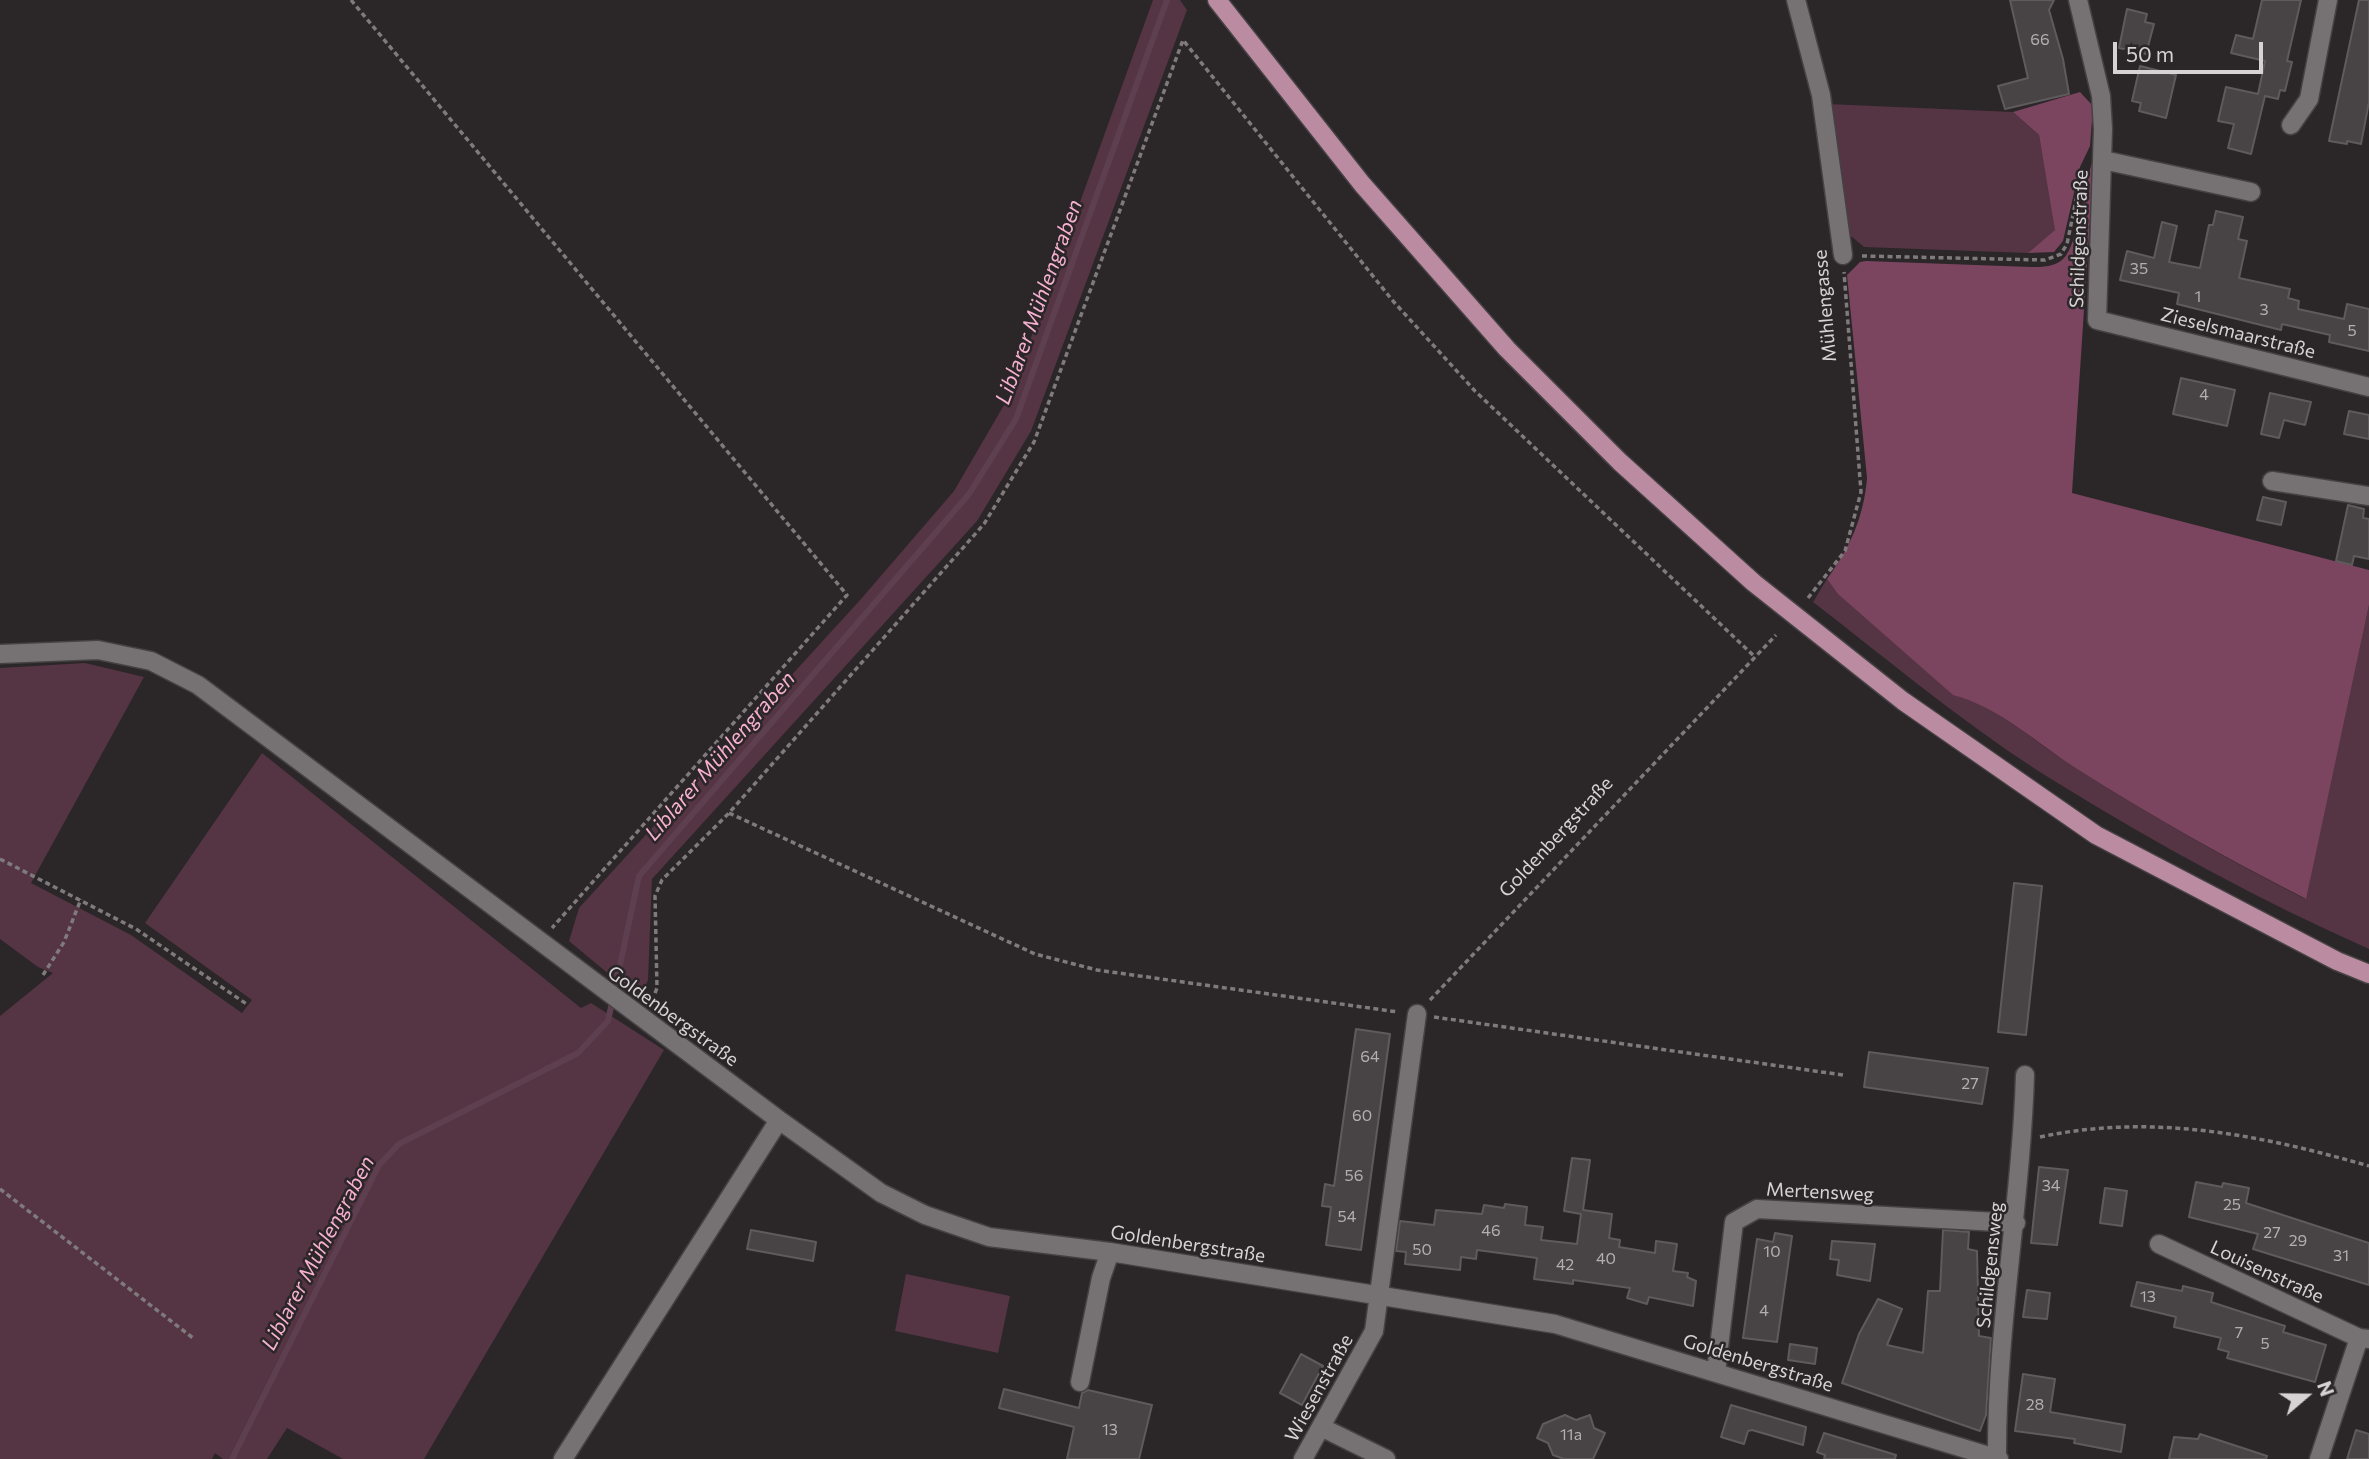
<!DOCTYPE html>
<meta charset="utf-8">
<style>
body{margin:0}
#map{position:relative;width:2369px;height:1459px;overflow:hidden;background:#2b2628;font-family:Commissioner,sans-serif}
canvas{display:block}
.north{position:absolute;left:2271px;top:1361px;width:70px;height:70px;-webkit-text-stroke:5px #2b2628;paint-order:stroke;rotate:70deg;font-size:19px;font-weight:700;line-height:28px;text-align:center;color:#d7d3d5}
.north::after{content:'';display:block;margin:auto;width:24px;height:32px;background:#d7d3d5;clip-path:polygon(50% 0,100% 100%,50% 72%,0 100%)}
.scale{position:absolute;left:2113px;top:42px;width:150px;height:32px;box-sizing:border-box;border:4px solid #d7d3d5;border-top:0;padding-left:9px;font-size:21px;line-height:24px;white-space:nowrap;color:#d7d3d5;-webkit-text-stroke:5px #2b2628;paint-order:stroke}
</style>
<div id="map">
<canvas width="2369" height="1459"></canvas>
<div class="north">N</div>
<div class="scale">50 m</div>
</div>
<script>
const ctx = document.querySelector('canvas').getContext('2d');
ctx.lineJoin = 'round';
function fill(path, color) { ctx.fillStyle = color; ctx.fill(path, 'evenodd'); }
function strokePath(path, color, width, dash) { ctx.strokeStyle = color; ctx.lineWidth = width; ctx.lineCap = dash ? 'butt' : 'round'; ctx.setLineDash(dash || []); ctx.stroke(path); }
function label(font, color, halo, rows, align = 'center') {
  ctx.font = font + ' Commissioner,sans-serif'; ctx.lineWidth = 5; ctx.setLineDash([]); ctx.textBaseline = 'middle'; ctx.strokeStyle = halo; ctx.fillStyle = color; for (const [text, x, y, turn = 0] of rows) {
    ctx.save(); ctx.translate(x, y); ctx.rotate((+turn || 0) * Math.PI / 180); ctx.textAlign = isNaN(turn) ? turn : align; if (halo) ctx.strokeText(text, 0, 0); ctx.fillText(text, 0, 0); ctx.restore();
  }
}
const green = new Path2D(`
 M1153 0H1180L1187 10 1031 431 977 521 652 879 648 980 640 1000 569 941 579 908 861 599 954 491 1011 393Z
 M1827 104 2013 112 2039 135 2056 230 2028 253 1864 247 1846 232Z
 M1827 579 1839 594 1953 694C1999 707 2037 744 2077 769 2151 816 2227 859 2305 899L2369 605V949C2261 901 2156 844 2056 782 1970 729 1892 663 1813 602Z
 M85 663 144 677 31 883 131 935 242 1013 252 1000 145 923 262 753 581 1008 591 1003 664 1050 424 1459H343L287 1428 267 1459H223L215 1453 212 1459H0V1016L53 973 38 967 0 939V668Z
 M906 1274 1010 1296 998 1353 895 1331Z`);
const forest = new Path2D(`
 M2080 92 2093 106 2090 146 2080 167 2063 241 2054 252 2028 253 2055 230 2039 135 2013 112Z
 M2094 157 2072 493 2369 570V605L2306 899C2228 859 2151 816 2077 769 2038 744 1999 707 1953 695L1838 594 1827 579C1850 548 1864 516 1867 478L1847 275 1860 262 1866 261 2031 267C2043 267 2054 267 2063 259 2079 244 2084 181 2094 157Z`);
const stream = new Path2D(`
 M232 1459 379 1165 399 1144 578 1053 608 1021 639 876 969 494 1016 419 1167 0`);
const building = new Path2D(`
 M2010 0H2054L2049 10 2063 59 2069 94 2005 109 1998 86 2028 78Z
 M2262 0H2301L2287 61 2292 62 2285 91 2280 90 2278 99 2265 96 2251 154 2228 148 2234 124 2218 121 2226 87 2258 94 2265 61 2231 53 2236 35 2253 39Z
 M2359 0H2369V102L2361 144 2347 141V144L2329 141Z
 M2127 9 2147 14 2145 22 2154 24 2146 54 2119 48Z
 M2140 66 2176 75 2166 118 2139 111 2141 103 2132 101Z
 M2216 211 2243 217 2238 239 2247 241 2239 278 2290 289 2288 298 2299 301 2298 309 2344 319 2347 304 2369 309V351L2329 342 2330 335 2282 324 2281 330 2177 304 2179 293 2120 280 2127 251 2154 258 2162 222 2177 226 2169 262 2200 268 2209 225H2213Z
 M2181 378 2235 390 2227 426 2173 414Z
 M2270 393 2311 402 2305 425 2284 420 2279 438 2261 434Z
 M2349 411 2369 415V439L2344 434Z
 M2263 497 2286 502 2281 525 2257 520Z
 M2348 505 2364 509 2363 518 2369 519V559L2354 556 2352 565 2336 561Z
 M2014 883 2042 886 2026 1035 1998 1032Z
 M1356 1029 1390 1034 1361 1250 1326 1245 1331 1207 1322 1206 1325 1184 1334 1186Z
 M1869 1052 1988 1068 1982 1104 1864 1087Z
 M1572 1158 1590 1160 1583 1210 1612 1214 1609 1238 1620 1240 1619 1247 1655 1253 1656 1241 1677 1244 1673 1271 1688 1273 1687 1277 1696 1281 1693 1306 1649 1297 1647 1304 1627 1298 1630 1288 1573 1280V1284L1534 1279 1537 1258 1477 1250 1476 1259 1461 1257 1460 1270 1405 1264 1406 1252 1396 1251 1400 1221 1434 1225 1436 1210 1482 1214 1484 1205 1504 1208 1505 1204 1527 1207 1525 1225 1543 1227 1541 1240 1577 1244 1581 1214 1564 1211Z
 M2039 1167 2068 1170 2057 1245 2031 1243Z
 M2196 1182 2222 1187 2223 1183 2249 1188 2246 1203 2369 1243V1285L2253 1249 2258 1234 2189 1217Z
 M2105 1188 2127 1191 2122 1226 2100 1223Z
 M751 1230 816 1242 813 1261 747 1249Z
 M1943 1230 1969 1232 1968 1249 1977 1251 1979 1336 1991 1338 1986 1415 1980 1431 1842 1383 1859 1334 1878 1299 1902 1309 1887 1345 1923 1353 1928 1291H1940Z
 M1775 1233 1792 1236 1777 1342 1743 1338 1757 1239 1773 1242Z
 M1832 1241 1875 1244 1870 1281 1837 1275 1839 1260 1830 1259Z
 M2137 1282 2182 1291 2183 1286 2213 1293 2211 1302 2285 1326 2283 1332 2326 1345 2315 1382 2227 1358 2229 1352 2218 1349 2221 1338 2174 1327 2176 1317 2131 1306Z
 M2027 1290 2050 1293 2047 1319 2023 1317Z
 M1790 1344 1817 1348 1815 1364 1788 1360Z
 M1301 1354 1323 1366 1302 1405 1280 1393Z
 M2023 1374 2055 1379 2050 1412 2125 1425 2121 1452 2074 1443 2075 1439 2015 1431Z
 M1004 1389 1079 1408 1082 1393 1088 1390 1152 1405 1139 1459H1067L1074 1427 999 1408Z
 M1731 1405 1806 1427 1803 1445 1752 1430 1748 1431 1744 1444 1721 1437Z
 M1565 1415 1576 1420 1590 1415 1594 1428 1605 1433 1593 1459H1564L1553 1455 1548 1443 1537 1438 1543 1424Z
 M2356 1430 2369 1434V1459H2347Z
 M1824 1433 1896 1455 1895 1459H1824L1825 1455 1817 1452Z
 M2200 1434 2267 1456 2266 1459H2169L2174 1437 2198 1439Z`);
const path = new Path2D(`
 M351 0 847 595 552 928
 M1862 256 2045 260 2061 254 2067 244 2082 171
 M1808 598 1845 551 1861 492 1844 272
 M729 813 1035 954 1097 970 1398 1012
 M0 859 136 929 248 1005
 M43 975 64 942 81 899
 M1430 1000 1776 635
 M652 1001 657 988 655 896 662 880 729 813 984 524 1034 442 1183 40 1393 301 1475 391 1755 657
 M1434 1017 1843 1075
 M2040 1137C2152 1113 2261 1135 2369 1166
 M0 1189 193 1338`);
const minor = new Path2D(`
 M1796 0 1821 95 1843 255
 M2078 0 2101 96 2103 129 2097 320 2369 387
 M2291 125 2309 99 2328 0
 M2103 160 2251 192
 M2272 481 2369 496
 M0 654 98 650 151 661 198 685 779 1120 881 1193 925 1215 989 1237 1110 1252 1555 1324 1999 1459
 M2159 1244 2359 1338 2369 1339
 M1716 1372 1734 1222 1757 1209 2016 1223
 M1080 1382 1101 1278 1110 1252
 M1321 1427 1386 1459
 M563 1459 779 1120
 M1303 1459 1374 1331 1417 1014
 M1997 1459C1996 1331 2021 1203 2025 1075
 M2319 1459 2359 1338`);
const major = new Path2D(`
 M1217 0 1362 184 1507 349 1620 462 1754 583 1903 701 2096 835 2337 961 2369 974`);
const numberNames = [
 ["66",2040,40],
 ["35",2139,269],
 ["1",2198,297],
 ["3",2264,310],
 ["5",2352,331],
 ["4",2204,395],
 ["64",1370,1057],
 ["27",1970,1084],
 ["60",1362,1116],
 ["56",1354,1176],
 ["34",2051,1186],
 ["25",2232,1205],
 ["54",1347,1217],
 ["46",1491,1231],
 ["27",2272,1233],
 ["29",2298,1241],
 ["50",1422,1250],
 ["10",1772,1252],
 ["31",2341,1256],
 ["40",1606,1259],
 ["42",1565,1265],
 ["13",2148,1297],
 ["4",1764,1311],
 ["7",2239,1333],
 ["5",2265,1344],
 ["28",2035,1405],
 ["13",1110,1430],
 ["11a",1571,1435]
];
const streetNames = [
 ["Schildgenstraße",2079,239,-88],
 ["Mühlengasse",1825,306,-95],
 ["Zieselsmaarstraße",2238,333,14],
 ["Goldenbergstraße",1556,837,-47],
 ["Goldenbergstraße",673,1016,36],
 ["Mertensweg",1820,1192,3],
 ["Goldenbergstraße",1188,1244,9],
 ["Schildgensweg",1990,1265,-84],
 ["Louisenstraße",2267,1272,25],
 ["Goldenbergstraße",1758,1363,17],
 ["Wiesenstraße",1319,1388,-61]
];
const waterNames = [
 ["Liblarer Mühlengraben",1039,302,-70],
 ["Liblarer Mühlengraben",720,756,-49],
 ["Liblarer Mühlengraben",318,1253,-62]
];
fill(green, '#553443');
fill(forest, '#7b445f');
strokePath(stream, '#5d3f4f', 6);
fill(building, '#484345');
strokePath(building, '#5f5a5c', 2);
strokePath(minor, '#464244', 21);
strokePath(major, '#464244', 21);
strokePath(path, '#7f7a7c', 3.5, [5, 3.5]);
strokePath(minor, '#767173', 18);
strokePath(major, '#bb8ba1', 18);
label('16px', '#b3afb1', null, numberNames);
label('19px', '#d7d3d5', '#2b2628', streetNames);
label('italic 21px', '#f6b0d0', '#2b2628', waterNames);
</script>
